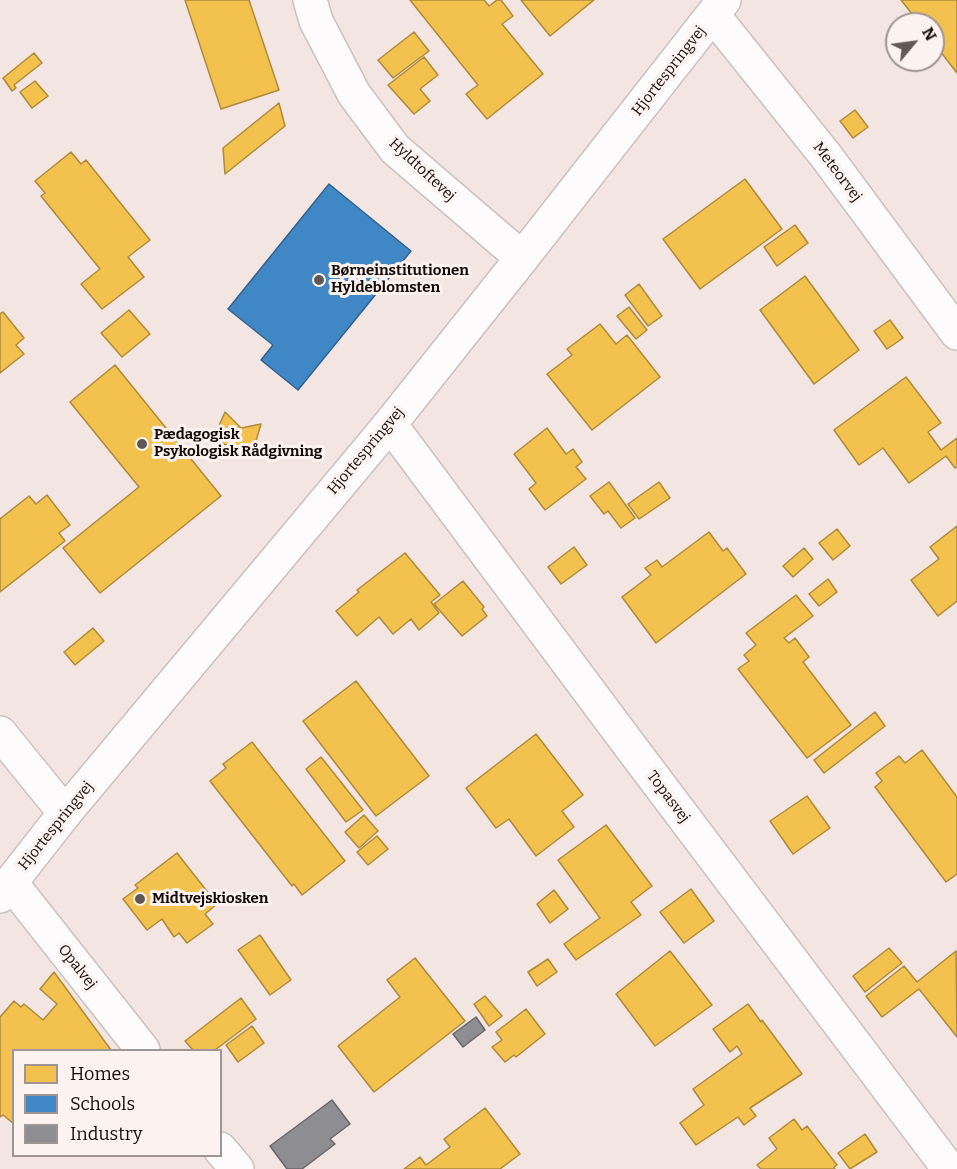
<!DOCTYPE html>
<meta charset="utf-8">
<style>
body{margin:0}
#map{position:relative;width:957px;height:1169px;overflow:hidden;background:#f3e5e2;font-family:Bitter,serif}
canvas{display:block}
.legend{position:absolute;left:12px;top:1049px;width:210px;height:108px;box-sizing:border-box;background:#fcf2ef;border:2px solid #9f9693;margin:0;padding:8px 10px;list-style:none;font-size:18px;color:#130b09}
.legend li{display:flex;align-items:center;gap:12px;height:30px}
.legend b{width:30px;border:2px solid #9f9693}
.north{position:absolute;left:885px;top:12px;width:60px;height:60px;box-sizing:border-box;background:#fcf2ef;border:2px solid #9f9693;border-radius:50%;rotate:61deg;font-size:16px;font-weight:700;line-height:24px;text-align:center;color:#130b09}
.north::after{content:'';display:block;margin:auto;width:21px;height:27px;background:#615755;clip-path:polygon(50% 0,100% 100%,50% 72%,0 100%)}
</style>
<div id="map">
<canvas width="957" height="1169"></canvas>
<ul class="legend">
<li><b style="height:16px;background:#f2c14e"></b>Homes</li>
<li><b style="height:16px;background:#3f88c5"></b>Schools</li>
<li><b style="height:16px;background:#8d8d92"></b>Industry</li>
</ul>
<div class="north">N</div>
</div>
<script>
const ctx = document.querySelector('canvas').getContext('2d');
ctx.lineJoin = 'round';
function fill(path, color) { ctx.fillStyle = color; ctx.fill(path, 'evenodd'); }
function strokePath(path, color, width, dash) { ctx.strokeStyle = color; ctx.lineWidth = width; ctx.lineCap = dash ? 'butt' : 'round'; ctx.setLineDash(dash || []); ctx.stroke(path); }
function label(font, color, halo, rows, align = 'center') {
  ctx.font = font + ' Bitter,serif'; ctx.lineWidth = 6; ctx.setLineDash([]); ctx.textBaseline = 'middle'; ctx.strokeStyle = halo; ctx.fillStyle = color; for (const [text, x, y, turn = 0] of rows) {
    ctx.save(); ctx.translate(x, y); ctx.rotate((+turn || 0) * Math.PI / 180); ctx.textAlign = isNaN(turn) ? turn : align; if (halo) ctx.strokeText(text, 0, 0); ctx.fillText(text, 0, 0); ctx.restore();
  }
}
const homes = new Path2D(`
 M185 0H249L279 90 221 109Z
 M410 0H484L489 6 497 0H501L513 16 502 24 543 74 487 119 466 94 478 85Z
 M521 0H594L550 36Z
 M901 0H957V73L933 42V24H920Z
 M414 32 429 51 393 78 378 60Z
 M34 53 42 63 14 85 16 88 12 91 3 78Z
 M424 57 438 75 420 89 430 101 414 114 388 85Z
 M35 81 48 96 32 108 20 92Z
 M279 103 285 126 225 174 223 148Z
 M855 110 868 127 853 138 840 121Z
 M71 152 81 164 86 160 150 240 128 257 144 277 102 309 81 284 100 269 41 196 45 193 35 181Z
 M745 179 782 229 700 289 663 239Z
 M795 225 808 243 777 266 764 247Z
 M805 276 859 350 814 384 760 310Z
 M639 284 662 316 648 326 625 295Z
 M629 307 647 330 636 339 617 316Z
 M129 310 150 334 122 357 101 333Z
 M3 312 24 338 16 345 24 354 0 373V314Z
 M890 320 903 338 887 349 874 331Z
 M600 324 616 344 627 335 660 377 592 430 547 374 572 355 567 349Z
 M115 365 221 496 100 593 63 548 139 487 70 402Z
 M906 377 941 423 928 432 941 450 957 438V467L955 468 946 456 909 483 883 448 859 465 834 430Z
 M225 412 241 428 261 424 256 441 243 450 223 444 218 428Z
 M547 428 566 454 573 449 582 462 576 467 586 479 545 510 529 489 536 483 514 454Z
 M609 482 635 518 621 528 608 511 604 514 590 496Z
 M659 482 670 498 639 519 628 504Z
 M47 495 70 525 59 533 65 541 0 592V519L29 496 36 504Z
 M957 526V601L938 616 911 580 939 559 930 547Z
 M837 529 850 546 833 560 819 543Z
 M709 532 723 551 727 548 746 574 656 643 622 597 651 575 645 568 657 560 662 567Z
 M574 547 587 565 561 584 548 567Z
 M804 548 813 559 793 577 783 566Z
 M405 553 440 595 431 602 439 613 419 630 411 619 393 634 379 617 357 636 336 611 359 592 357 590Z
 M828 579 837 592 819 606 809 594Z
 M463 581 484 607 482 609 487 616 462 636 434 604Z
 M796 595 813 616 784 638 789 643 795 638 809 657 803 662 851 725 807 758 738 669 749 661 744 655 756 645 746 633Z
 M93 628 104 641 75 665 64 652Z
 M356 681 429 776 376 816 303 721Z
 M875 712 885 726 824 773 814 760Z
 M536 734 583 795 562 811 574 827 536 856 509 819 496 828 466 788Z
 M252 742 345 861 302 895 294 884 292 886 210 781 226 768 223 764Z
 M922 750 957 797V874L946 882 875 787 882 781 876 773 899 756 905 763Z
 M321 757 363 810 346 822 306 769Z
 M807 796 830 828 793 854 770 821Z
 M364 815 378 831 359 848 345 832Z
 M606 825 652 886 631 902 641 915 576 960 564 944 600 918 558 860Z
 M377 836 388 849 368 865 357 852Z
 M177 853 217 904 205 914 213 924 187 943 179 933 174 937 162 919 147 930 123 899 138 888 135 885Z
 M691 889 714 921 684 943 660 912Z
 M554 890 568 909 550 923 537 904Z
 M260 935 291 980 270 995 238 950Z
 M889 948 902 963 865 992 853 976Z
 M670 951 712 1005 655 1046 616 994Z
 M956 951 957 1037 919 989 882 1017 866 996 904 966 917 982Z
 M415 958 465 1021 374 1092 338 1046 400 997 387 980Z
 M548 959 557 972 537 986 528 972Z
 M54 972 111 1050H14V1124L3 1115 0 1117V1017L14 1001 21 1007 24 1004 43 1020 57 1004 40 989Z
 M485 996 502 1016 489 1026 474 1004Z
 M241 998 256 1019 215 1050H193L185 1041Z
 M748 1004 761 1022 762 1020 802 1074 750 1108 756 1116 744 1125 738 1117 696 1145 680 1123 704 1105 693 1089 742 1054 737 1046 730 1052 713 1029Z
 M526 1009 545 1034 516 1057 514 1055 505 1062 492 1047 502 1040 496 1032Z
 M252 1026 264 1043 238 1062 226 1045Z
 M485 1108 520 1154 500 1169H404L420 1157 426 1165 450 1147 444 1139Z
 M794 1119 802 1130 807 1126 837 1165 834 1167 835 1169H761L757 1165 777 1149 769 1138Z
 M865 1134 877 1152 850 1169 838 1153Z`);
const schools = new Path2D(`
 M329 184 411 251 298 390 261 360 273 345 228 309Z`);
const industry = new Path2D(`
 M476 1017 485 1030 463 1047 453 1034Z
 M332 1100 350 1124 330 1139 335 1144 302 1169H287L270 1146Z`);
const minor = new Path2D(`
 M310 0 316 21 354 94 395 149 522 258
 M713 15 826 156 957 333
 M390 424 624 738 949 1169
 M0 733 65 813
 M11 883 143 1050
 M220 1149 237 1169`);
const tertiary = new Path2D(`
 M0 896 65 813 390 424 522 258 724 0`);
const markers = [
 [319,280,6,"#615755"],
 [142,444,6,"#615755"],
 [140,899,6,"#615755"]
];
const streetNames = [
 ["Hjortespringvej",669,71,-52],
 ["Hyldtoftevej",422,170,43],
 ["Meteorvej",837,172,53],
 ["Hjortespringvej",366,451,-50],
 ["Topasvej",668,797,53],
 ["Hjortespringvej",56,826,-51],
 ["Opalvej",77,967,52]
];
const poiNames = [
 ["Børneinstitutionen",331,271],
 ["Hyldeblomsten",331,288],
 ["Pædagogisk",154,435],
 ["Psykologisk Rådgivning",154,452],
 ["Midtvejskiosken",152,899]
];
fill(homes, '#f2c14e');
strokePath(homes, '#af8a39', 1.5);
fill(schools, '#3f88c5');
strokePath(schools, '#32628d', 1.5);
fill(industry, '#8d8d92');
strokePath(industry, '#686669', 1.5);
strokePath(minor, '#cbc1be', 36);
strokePath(tertiary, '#cbc1be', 36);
strokePath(minor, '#fdfbfb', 33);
strokePath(tertiary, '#fdfbfb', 33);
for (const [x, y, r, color] of markers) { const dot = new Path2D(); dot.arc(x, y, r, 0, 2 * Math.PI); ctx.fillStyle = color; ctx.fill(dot); strokePath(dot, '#fcf2ef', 2); }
label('15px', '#130b09', '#fcf2ef', streetNames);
label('bold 15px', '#130b09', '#fcf2ef', poiNames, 'left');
</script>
